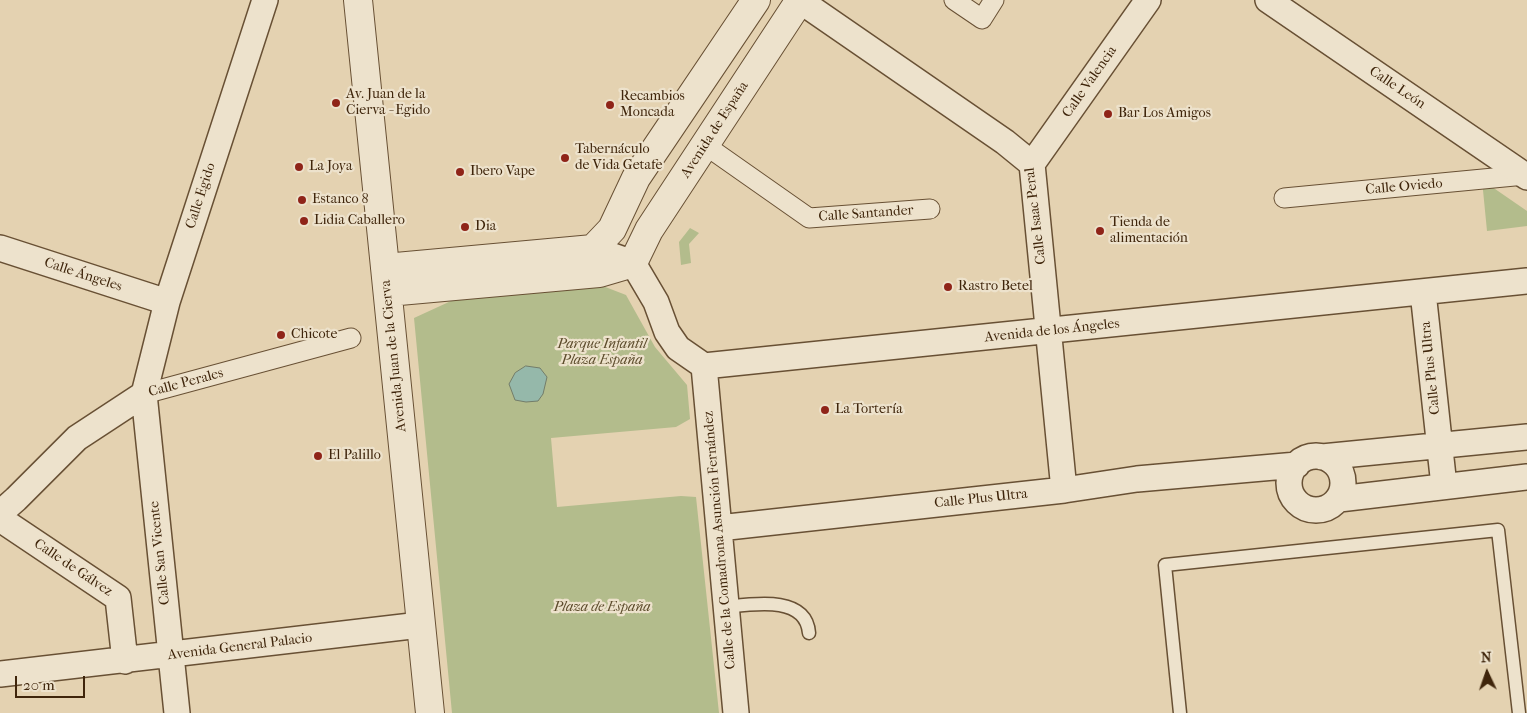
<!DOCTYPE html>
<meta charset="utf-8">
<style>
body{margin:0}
#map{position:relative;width:1527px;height:713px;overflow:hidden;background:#e4d2b1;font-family:"IM FELL French Canon",serif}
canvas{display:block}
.north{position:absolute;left:1462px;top:648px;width:50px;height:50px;-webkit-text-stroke:4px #ede2cc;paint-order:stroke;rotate:357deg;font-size:14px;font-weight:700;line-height:20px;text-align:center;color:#3f250b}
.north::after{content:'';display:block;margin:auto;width:18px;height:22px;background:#3f250b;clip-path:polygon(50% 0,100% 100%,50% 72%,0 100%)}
.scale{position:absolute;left:15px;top:676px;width:70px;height:22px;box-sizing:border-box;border:2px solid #3f250b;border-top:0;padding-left:6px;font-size:15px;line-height:18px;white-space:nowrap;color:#3f250b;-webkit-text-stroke:4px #ede2cc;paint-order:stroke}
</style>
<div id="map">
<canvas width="1527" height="713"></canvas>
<div class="north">N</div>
<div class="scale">20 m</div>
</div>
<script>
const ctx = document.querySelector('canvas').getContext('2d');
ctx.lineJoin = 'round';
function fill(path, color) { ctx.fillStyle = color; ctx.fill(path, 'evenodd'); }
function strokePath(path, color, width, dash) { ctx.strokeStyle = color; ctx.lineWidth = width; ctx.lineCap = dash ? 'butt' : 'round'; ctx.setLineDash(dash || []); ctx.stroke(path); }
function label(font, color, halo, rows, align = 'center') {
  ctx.font = font + ' "IM FELL French Canon",serif'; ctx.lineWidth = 4.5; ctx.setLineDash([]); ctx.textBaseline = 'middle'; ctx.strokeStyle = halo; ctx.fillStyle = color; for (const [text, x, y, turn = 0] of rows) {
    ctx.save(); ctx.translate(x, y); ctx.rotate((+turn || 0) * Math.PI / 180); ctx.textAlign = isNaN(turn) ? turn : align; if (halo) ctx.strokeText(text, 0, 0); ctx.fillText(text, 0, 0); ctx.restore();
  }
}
const green = new Path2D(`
 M1482 180 1527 211V226L1487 231Z
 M690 228 699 233 689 244 691 263 681 265 679 242Z
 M595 283 626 295 655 347 687 385 690 419 676 427 551 438 557 507 681 496 696 497 719 713H452L414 318 451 301Z`);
const water = new Path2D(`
 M526 366 540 368 547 377 543 394 538 401 526 402 515 400 509 384 515 373Z`);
const service = new Path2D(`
 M726 607C753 604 806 595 809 633
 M1180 713 1165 565 1498 530 1519 713`);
const pedestrian = new Path2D(`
 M954 0 982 19 994 0
 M705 145 809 218 930 209
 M1284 198 1525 175
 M144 394 351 338`);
const minor = new Path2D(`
 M799 0 1005 142 1032 164 1064 490
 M1268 0 1527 177
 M1032 164 1148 0
 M0 248 167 302
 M593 249 633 263 656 302 667 332 678 348 704 366 1527 281
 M1423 292 1444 486
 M704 366 736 713
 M1289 483a27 27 0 1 1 54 0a27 27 0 1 1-54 0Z
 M1322 457 1527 437
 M1339 499 1527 477
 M0 513 16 499 77 438 144 394
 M0 519 118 598 125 661
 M719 528 1064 490 1137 479 1297 465
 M0 674 420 625
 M177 713 144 394 167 302 265 0`);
const tertiary = new Path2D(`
 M358 0 430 713
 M385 268 593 249 612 229 636 178 756 0
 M388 292 599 273 633 263 649 230 800 0`);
const markers = [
 [336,103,5,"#8f2418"],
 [610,105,5,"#8f2418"],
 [1108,114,5,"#8f2418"],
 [565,158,5,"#8f2418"],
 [299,167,5,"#8f2418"],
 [460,172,5,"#8f2418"],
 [302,200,5,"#8f2418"],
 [304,221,5,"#8f2418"],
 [465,227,5,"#8f2418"],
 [1100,231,5,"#8f2418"],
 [948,287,5,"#8f2418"],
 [281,335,5,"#8f2418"],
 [825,410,5,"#8f2418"],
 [318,456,5,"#8f2418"]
];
const streetNames = [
 ["Calle Valencia",1090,82,-55],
 ["Calle León",1397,88,34],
 ["Avenida de España",715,130,-57],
 ["Calle Oviedo",1404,187,-5],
 ["Calle Egido",201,196,-72],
 ["Calle Santander",866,214,-4],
 ["Calle Isaac Peral",1036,216,-97],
 ["Calle Ángeles",83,275,18],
 ["Avenida de los Ángeles",1052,331,-6],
 ["Avenida Juan de la Cierva",394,356,-96],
 ["Calle Plus Ultra",1431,368,-96],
 ["Calle Perales",186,383,-15],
 ["Calle Plus Ultra",981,499,-6],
 ["Calle de la Comadrona Asunción Fernández",720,540,-95],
 ["Calle San Vicente",160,553,-96],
 ["Calle de Gálvez",73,568,34],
 ["Avenida General Palacio",240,647,-7]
];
const poiNames = [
 ["Av. Juan de la",346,95],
 ["Cierva - Egido",346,111],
 ["Recambios",620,97],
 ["Moncada",620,113],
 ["Bar Los Amigos",1118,114],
 ["Tabernáculo",575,150],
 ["de Vida Getafe",575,166],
 ["La Joya",309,167],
 ["Ibero Vape",470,172],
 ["Estanco 8",312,200],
 ["Lidia Caballero",314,221],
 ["Tienda de",1110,223],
 ["alimentación",1110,239],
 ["Dia",475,227],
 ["Rastro Betel",958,287],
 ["Chicote",291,335],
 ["La Tortería",835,410],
 ["El Palillo",328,456]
];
const parkNames = [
 ["Parque Infantil",602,345],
 ["Plaza España",602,361],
 ["Plaza de España",602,608]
];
fill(green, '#b3bc8c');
fill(water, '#95b8aa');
strokePath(water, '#737d6a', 1);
strokePath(service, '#685034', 15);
strokePath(pedestrian, '#685034', 21);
strokePath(minor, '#685034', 28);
strokePath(tertiary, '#685034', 30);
strokePath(service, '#ede2cc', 12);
strokePath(pedestrian, '#ede2cc', 19);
strokePath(minor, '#ede2cc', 25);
strokePath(tertiary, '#ede2cc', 28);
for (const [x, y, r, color] of markers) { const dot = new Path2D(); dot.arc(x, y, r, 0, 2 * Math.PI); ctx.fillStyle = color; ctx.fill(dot); strokePath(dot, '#ede2cc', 2); }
label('14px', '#3f250b', '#ede2cc', streetNames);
label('14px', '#3f250b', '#ede2cc', poiNames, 'left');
label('italic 14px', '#5c4b2b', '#ede2cc', parkNames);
</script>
